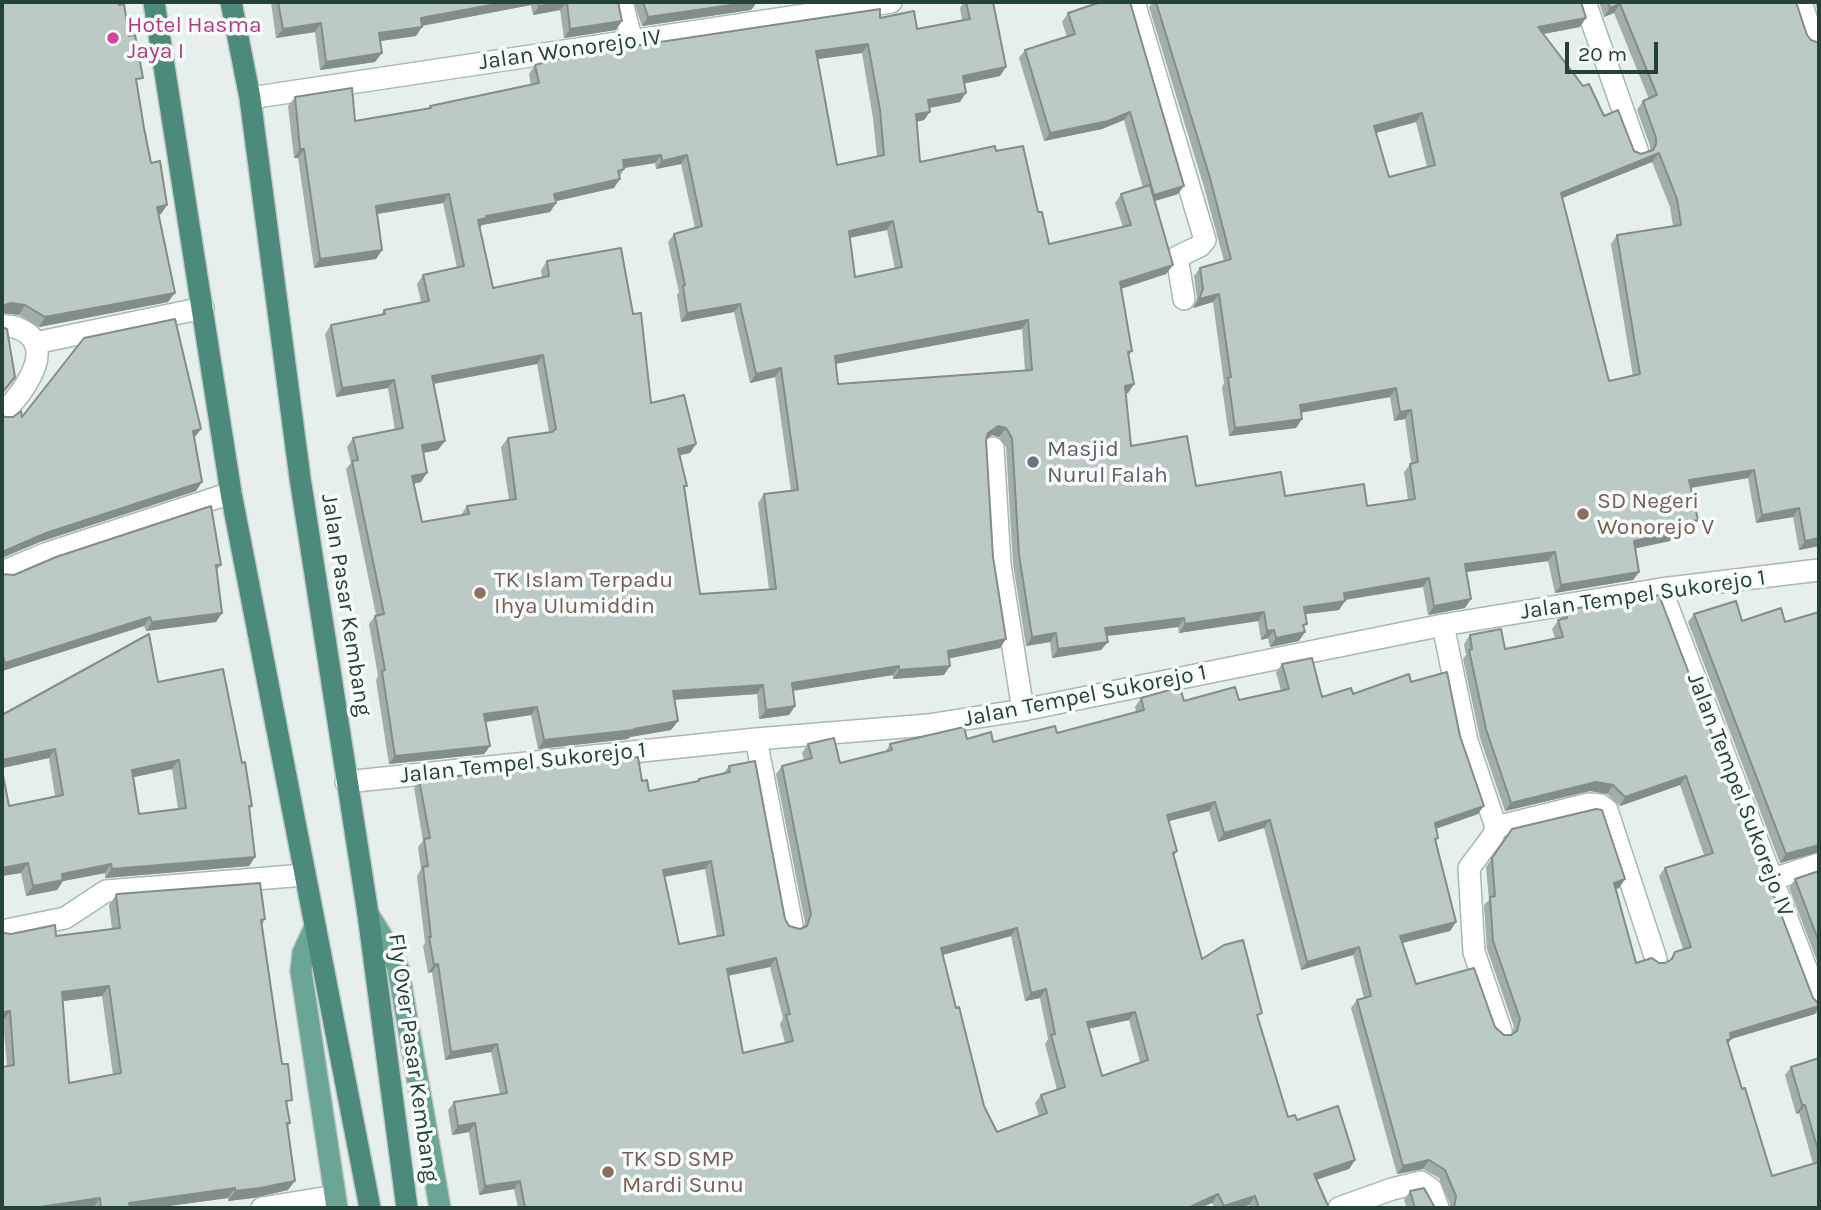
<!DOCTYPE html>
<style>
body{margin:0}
#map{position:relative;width:1821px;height:1210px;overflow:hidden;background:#e6efeb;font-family:Karla,sans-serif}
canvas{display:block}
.frame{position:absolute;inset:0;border:4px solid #24423a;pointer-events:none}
.scale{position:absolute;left:1565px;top:42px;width:93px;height:32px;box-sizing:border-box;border:4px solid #24423a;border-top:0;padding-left:9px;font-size:21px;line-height:24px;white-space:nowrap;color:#24423a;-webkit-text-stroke:5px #f7fbf9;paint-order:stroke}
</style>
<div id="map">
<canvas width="1821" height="1210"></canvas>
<div class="frame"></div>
<div class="scale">20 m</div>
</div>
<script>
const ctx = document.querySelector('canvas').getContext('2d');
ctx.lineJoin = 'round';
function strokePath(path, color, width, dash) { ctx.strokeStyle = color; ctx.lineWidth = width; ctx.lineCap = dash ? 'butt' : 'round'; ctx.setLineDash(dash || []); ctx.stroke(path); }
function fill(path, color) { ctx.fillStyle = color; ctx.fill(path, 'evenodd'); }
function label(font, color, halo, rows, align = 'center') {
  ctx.font = font + ' Karla,sans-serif'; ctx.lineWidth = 7; ctx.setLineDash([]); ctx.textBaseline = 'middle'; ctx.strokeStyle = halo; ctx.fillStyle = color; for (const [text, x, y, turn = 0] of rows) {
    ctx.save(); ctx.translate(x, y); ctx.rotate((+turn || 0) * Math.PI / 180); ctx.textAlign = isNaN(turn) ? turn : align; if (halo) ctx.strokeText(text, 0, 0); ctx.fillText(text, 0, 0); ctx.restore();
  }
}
const minor = new Path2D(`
 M622 2 632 41
 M1134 2 1205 240 1200 246 1177 257 1184 299
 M1585 2 1637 150
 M1801 2 1813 39
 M250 98 891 2
 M2 326C11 325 20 328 28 334 54 355 18 398 2 414
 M35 343 203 308
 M993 448 1000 565 1023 710
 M2 572 45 554 231 493
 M1661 589 1819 1002
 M1443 625 1467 741 1496 827 1493 836 1469 868 1474 952 1501 1031
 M756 739 792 925
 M346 782 756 739 928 725 1023 710 1443 625 1661 589 1819 570
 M1496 827 1589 804 1600 805 1607 810 1656 959
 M1773 879 1819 864
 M2 931 65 918 106 891 305 875
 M262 1208 335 1196
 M1339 1208 1392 1189 1421 1182 1431 1189 1438 1208`);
const primary = new Path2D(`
 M368 914 392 953 398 968 440 1208
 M315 927 303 953 301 971 337 1208`);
const trunk = new Path2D(`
 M154 2 231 493 370 1208
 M231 2 250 98 300 478 368 914 407 1208`);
const wall = new Path2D(`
 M271 2H618L616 30 564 38 560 10 533 15 531 5 422 26 416 36 380 41 375 62 320 70 315 32 276 38Z
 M634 2H757L751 10 642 26Z
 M964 2H993L1000 76 965 83 960 102 930 108 924 120 917 122 920 162 996 151 1038 212 1049 244 1123 227 1115 203 1121 194 1143 188 1124 120 1102 129 1044 141 1019 58 1025 50 1067 37 1062 22 1068 13 1101 2 1178 194 1155 201 1173 265 1166 274 1121 289 1132 351 1129 356 1134 384 1128 393H1125L1131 446 1196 486 1285 496 1367 506 1408 500 1404 472 1411 463 1405 419 1394 421 1390 397 1301 412 1302 419 1296 428 1229 436 1222 387 1224 383 1213 302 1193 308 1197 298 1194 276 1200 268 1224 261 1204 187 1149 7 1153 2H1581L1580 27 1543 34 1604 116 1634 151 1641 154 1650 151V146L1637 110 1643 101 1649 99 1614 13 1604 17 1599 2H1796L1807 35 1811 40 1819 43V546L1799 550 1793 517 1756 523 1748 478 1691 488V529L1676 533 1670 541 1635 548 1639 572 1633 580 1555 593 1548 561 1467 572 1465 608 1428 615 1423 587 1345 600 1339 610 1306 614 1304 629 1299 641 1270 647 1268 638 1261 640 1258 621 1179 633 1178 627 1107 636 1101 650 1052 658 1050 642 1026 646 1013 564 1006 447 999 437 992 435 986 438 993 557 1000 648 949 658 944 675 893 679V675L793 690 795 706 789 715 759 719 757 694 674 700 678 721 671 730 630 737 628 739 538 749 531 715 486 722 490 746 484 754 389 764 376 680 378 676 369 624 376 615 346 469 351 463 347 447 353 438 395 430 388 388 336 397 325 334 331 325 381 315 384 310 421 302 417 284 423 275 457 268 443 203 377 214 382 250 376 259 314 268 298 158H294L288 106 295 97 355 121 429 109 430 106 531 85 529 74 535 65 880 18 917 29 962 20 960 8ZM862 53 873 118 877 156 837 165 818 59ZM1416 122 1427 167 1389 177 1376 133ZM1652 162 1670 207 1673 226 1617 235 1611 244 1633 376 1609 381 1562 198ZM655 163 656 169 681 164 695 228 674 234 668 242 679 292 677 295 681 322 734 312 750 383 775 377 791 491 764 494 758 503 769 589 700 594 680 455 690 453 651 403 633 314 547 261 541 270 542 277 493 288 480 227 482 225 550 212 556 203V201L614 188 620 176 624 169V168ZM887 230 895 269 855 277 850 238ZM1022 329 1025 371 838 384 836 364ZM537 364 549 432 508 438 501 447 509 500 467 506 461 515 422 522 414 484 421 482 424 453 438 450 434 384Z
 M1815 2H1819V16Z
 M137 85 144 128 151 163 167 205 161 214 158 215 168 302 39 327 19 315 5 313Z
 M221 565 217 570 222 613 216 622 146 631 144 626 2 671V574L14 575Z
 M1659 595 1813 998 1819 1004V1007L1815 1014 1731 1039 1728 1044 1742 1089 1772 1176 1813 1164 1799 1113 1796 1114 1785 1075 1791 1067 1819 1058V1208H1450V1204L1439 1178 1423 1169 1397 1174 1351 1008 1357 1000 1364 998 1353 955 1301 970 1264 828 1218 842 1209 811 1169 821 1177 851 1174 856 1202 959 1258 1019 1288 1117 1297 1120 1355 1160 1349 1169 1317 1180 1329 1208H1250L1249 1205 1238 1208H1215L1212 1203 1200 1208H518L514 1189 479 1195 469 1132 452 1135 448 1110 454 1102 500 1094 491 1052 445 1060 432 972 428 973 423 946 425 943 417 876 421 869 418 847 423 841 414 788 419 780 642 781 649 791 696 782 699 779 724 773 729 766 785 919 789 926 800 929 803 928 805 923 776 774 782 766 804 760 802 753 808 744 840 763 886 751 890 744 967 739 993 742 1057 733 1136 712 1135 707 1141 698 1184 701 1239 700 1281 691 1276 672 1282 664 1322 697 1353 694 1411 682 1460 736 1478 814 1436 829 1438 838 1436 842 1456 922 1450 931 1402 943 1416 984 1495 1027 1504 1035H1511L1512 1034 1514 1027 1487 949 1484 905 1489 900 1486 867 1512 829 1625 879 1619 888 1616 889 1636 963H1665L1669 961 1675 952 1683 949 1659 876 1665 868 1704 855 1680 785 1620 806 1607 794 1590 791 1505 811 1480 738 1463 659 1466 655 1464 644 1470 635 1505 649 1555 638 1552 629 1566 610ZM705 869 717 937 679 944 665 877ZM1011 936 1025 1001 1040 998 1048 1039 1045 1044 1057 1090 1041 1095 1035 1103 1039 1116 997 1132 984 1106 956 1008 942 955ZM770 967 783 1018 780 1024 785 1043 743 1053 728 976ZM1129 1020 1140 1062 1102 1076 1089 1029Z
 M1694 614 1742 621 1785 622 1819 852 1780 863 1688 622Z
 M158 682 242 763 252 806 250 809 255 857 249 866 105 878V873L63 881 57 890 26 896 21 873 2 876V770L9 806 55 796 49 758 2 768ZM172 769 178 809 139 814 133 777Z
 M1819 871V966L1789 888 1795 879Z
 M116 895 265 919 262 925 290 1123 288 1126V1190L253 1198 228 1201V1198L154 1208H2L7 1066 3 1021H2V931L4 933 56 936 112 929 109 905ZM102 996 113 1075 69 1083 63 1001Z
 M1410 1191 1435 1208H1407L1404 1200Z`);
const shadedWall = new Path2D(`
 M507 2H533L531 5 415 27 421 18Z
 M567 2 560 10 533 15 539 6Z
 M752 2H757L751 10 642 26 648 17Z
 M1620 4 1614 13 1604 17 1610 8Z
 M1586 18 1580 27 1532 36 1538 27Z
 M622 21 616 30 564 38 570 29Z
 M321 23 315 32 276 38 283 29Z
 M422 27 416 36 373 42 379 33Z
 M868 44 862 53 810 60 816 51Z
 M382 53 375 62 320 70 326 62Z
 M1006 67 1000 76 957 85 963 76Z
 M966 93 960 102 922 109 928 100Z
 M930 112 924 120 910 123 916 114Z
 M1130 112 1124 120 1102 129 1044 141 1050 133Z
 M1422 113 1416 122 1368 135 1374 126Z
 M300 149H304L298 158H294Z
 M1659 153 1652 162 1555 201 1561 193Z
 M661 155 655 163 617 169 623 160Z
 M687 155 681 164 656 169 662 161Z
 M620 179 614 188 548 203 554 194Z
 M1184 186 1178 194 1148 203 1154 195Z
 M449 194 443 203 370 215 376 206Z
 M556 203 550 212 482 225 480 227 478 220 486 216Z
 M167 205 161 214 150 216 157 207Z
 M893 221 887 230 843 239 849 231Z
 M382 250 376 259 314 268 320 259Z
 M1173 265 1166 274 1114 291 1120 282Z
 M175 293 168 302 39 327 45 317Z
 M1219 294 1213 302 1193 308 1199 299Z
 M11 303 25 305 19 315 2 313V306Z
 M740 304 734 312 681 322 687 313Z
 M1028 320 1022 329 829 365 835 356Z
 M543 355 537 364 426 385 432 376Z
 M781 368 775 377 750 383 756 374Z
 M394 380 388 388 336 397 342 388Z
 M1134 384 1128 393 1119 395 1125 386Z
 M1396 388 1390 397 1294 414 1300 405Z
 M1411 410 1405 419 1394 421 1400 412Z
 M1302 419 1296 428 1229 436 1235 428Z
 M998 426 1006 428 999 437 992 435 982 442 988 433Z
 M201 429 194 438 193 431Z
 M445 441 438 450 416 454 422 445Z
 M696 444 690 453 672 457 678 449Z
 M1754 470 1748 478 1683 489 1689 480Z
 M427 473 421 482 406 485 412 476Z
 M202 482 196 491 40 542 2 558V552L46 533Z
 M1799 508 1793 517 1756 523 1762 515Z
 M1698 520 1691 529 1676 533 1670 541 1628 550 1634 541 1674 525Z
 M1819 538V546L1799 550 1805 541Z
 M1555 552 1548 561 1459 573 1465 564Z
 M1639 572 1633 580 1555 593 1561 585Z
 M1429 578 1423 587 1337 601 1344 593Z
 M1471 599 1465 608 1428 615 1434 606Z
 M1345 601 1339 610 1298 615 1304 607Z
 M1264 612 1258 621 1179 633 1185 624Z
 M222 613 216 622 146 631 152 622Z
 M150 617 144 626 2 671V668L5 663Z
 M1184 618 1178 627 1099 637 1105 628Z
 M1274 630 1268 638 1261 640 1267 631Z
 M1305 632 1299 641 1270 647 1276 638Z
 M1056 633 1050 642 1026 646 1032 637Z
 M1006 639 1000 648 942 660 948 651Z
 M1108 642 1101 650 1052 658 1058 649Z
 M899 666 893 675 786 692 792 683Z
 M950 666 944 675 893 679 899 670Z
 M763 685 757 694 667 700 673 691Z
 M795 706 789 715 759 719 766 710Z
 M537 707 531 715 478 723 484 714Z
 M678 721 671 730 630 737 628 739 538 749 544 740 634 729Z
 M490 746 484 754 389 764 395 756Z
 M55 749 49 758 2 768V760Z
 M179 760 172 769 125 779 132 770Z
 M1686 776 1680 785 1620 806 1625 797Z
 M1596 782 1613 785 1607 794 1590 791 1505 811 1511 803Z
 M1215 802 1209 811 1161 823 1167 815Z
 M1484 806 1478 814 1429 831 1435 823Z
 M1270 820 1264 828 1218 842 1224 833Z
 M1819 845V852L1780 863 1786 854Z
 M255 857 249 866 105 878 112 869Z
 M711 861 705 869 657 878 663 870Z
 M28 863 21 873 2 876V868Z
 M111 864 105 873 63 881 57 890 26 896 33 886 62 874Z
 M1625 879 1619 888 1608 891 1614 883Z
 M1456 922 1450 931 1394 945 1400 936Z
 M1017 928 1011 936 935 957 941 948Z
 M1359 947 1353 955 1301 970 1307 962Z
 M776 958 770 967 721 977 727 969Z
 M438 964 432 972 428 973 434 965Z
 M109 986 102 996 56 1002 62 992Z
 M1046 989 1040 998 1025 1001 1031 993Z
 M1819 1006 1815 1014 1731 1039 1725 1047 1730 1033Z
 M10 1011 3 1021H2V1012Z
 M1135 1012 1129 1020 1081 1030 1087 1022Z
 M497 1044 491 1052 445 1060 451 1052Z
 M1802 1105H1805L1799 1113 1796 1114Z
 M475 1123 469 1132 452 1135 458 1126Z
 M1355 1160 1349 1169 1308 1182 1314 1174Z
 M1429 1160 1423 1169 1397 1174 1403 1166Z
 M295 1181 288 1190 253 1198 228 1201 235 1191Z
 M520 1181 514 1189 479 1195 485 1186Z
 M235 1188 228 1198 154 1208H126L129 1203Z
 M1218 1194 1212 1203 1200 1208H1190L1192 1206Z
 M1255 1196 1249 1205 1238 1208H1223L1224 1206Z
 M100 1198 93 1208H33Z`);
const building = new Path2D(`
 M2 2H118L119 5 124 4 129 36 135 35 143 78 136 79 144 128 151 163 160 161 167 205 157 207 175 293 45 317 25 305 11 303 2 306Z
 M278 2H507L421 18 422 27 379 33 382 53 326 62 321 23 283 29Z
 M538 2H566L539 6Z
 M567 2H618L622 21 570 29Z
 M643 2H752L648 17Z
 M966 2H993L1006 67 963 76 966 93 928 100 930 112 916 114 920 162 995 146 996 151 1023 146 1038 212H1042L1049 244 1131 225 1121 194 1150 185 1173 265 1120 282 1132 351 1128 352 1134 384 1125 386 1131 446 1187 436 1196 486 1281 472 1285 496 1364 484 1367 506 1415 499 1410 464 1418 462 1411 410 1400 412 1396 388 1300 405 1302 419 1235 428 1228 378 1231 377 1219 294 1199 299 1203 289 1200 268 1231 259 1210 178 1156 2H1581L1586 18 1538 27 1583 86 1589 84 1604 116 1618 110 1634 151 1641 154 1653 150 1656 144V138L1643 101 1657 95 1620 4 1610 8 1608 2H1796L1807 35 1811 40 1819 43V538L1805 541 1799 508 1762 515 1754 470 1689 480 1698 520 1674 525 1676 532 1634 541 1639 572 1561 585 1555 552 1465 564 1471 599 1434 606 1429 578 1344 593 1345 601 1304 607 1307 624 1303 625 1305 632 1276 638 1274 630 1267 631 1264 612 1185 624 1184 618 1105 628 1108 642 1058 649 1056 633 1032 637 1019 555 1012 438 1006 428 998 426 988 433 986 440 993 557 1006 639 948 651 950 666 899 670V666L792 683 795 706 766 710 763 685 673 691 678 721 634 729V730L544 740 537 707 484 714 490 746 395 756 382 671 385 670 375 616 384 614 352 461 358 460 353 438 403 428 394 380 342 388 331 325 385 314 384 310 429 301 423 275 464 266 449 194 376 206 382 250 320 259 304 149H300L295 97 352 88 355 121 431 108 430 106 539 83 535 65 573 55 880 9V18L914 11 917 29 970 19ZM868 44 880 110 884 155 837 165 816 51ZM1422 113 1435 165 1389 177 1374 126ZM1659 153 1677 199 1681 225 1617 235 1640 374 1609 381 1561 193ZM661 155 662 161 687 155 702 226 674 234 685 285 683 286 687 313 740 304 756 374 781 368 798 490 764 494 776 589 700 594 684 486H687L678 449 696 444 684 395 651 403 641 313 633 314 621 248 547 261 549 276 493 288 478 220 486 218V216L556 203 554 194 620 179 618 171 624 169 623 160ZM893 221 902 267 855 277 849 231ZM1028 320 1032 370 838 384 835 356ZM543 355 556 429 552 432 508 438 516 499 467 506 469 514 422 522 412 476 427 473 422 445 445 441 432 376Z
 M1101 2H1130L1184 186 1154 195 1130 112 1108 121 1050 133 1025 50 1075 34 1068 13Z
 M175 319 201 429 193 431 202 482 46 533 2 552V415L5 417H13L21 411 22 417 84 338Z
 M2 327 7 329 15 377 2 393Z
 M211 506 221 565H216L222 613 152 622 150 617 5 663 2 653V574L14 575 56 557Z
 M1659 595 1813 998 1819 1004V1006L1730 1033 1731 1039 1727 1040 1742 1089 1745 1088 1772 1176 1819 1162V1208H1454L1456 1196 1445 1170 1429 1160 1403 1166 1357 1000 1371 996 1359 947 1307 962 1270 820 1224 833 1215 802 1167 815 1177 851 1173 853 1202 959 1224 945 1243 940 1262 1013 1257 1015 1288 1117 1295 1115 1297 1120 1338 1106 1355 1160 1314 1174 1329 1208H1259L1255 1196 1224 1206 1218 1194 1192 1206 1193 1208H525L520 1181 485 1186 475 1123 458 1126 454 1102 507 1093 497 1044 451 1052 438 964 434 965 429 937H431L423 867 428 866 424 839 430 838 419 780 638 757 642 781 647 780 649 791 699 781V779L730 772 729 766 755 761 785 919 789 926 800 929 807 926 811 914 782 766 812 758 808 744 834 738 840 763 892 750 890 744 964 727 967 739 991 732 993 742 1055 726 1057 733 1144 710 1141 698 1180 687 1184 701 1235 687 1239 700 1289 689 1282 664 1312 658 1322 697 1351 688 1353 694 1409 674 1411 682 1447 672 1460 736 1484 806 1435 823 1438 838 1435 839 1456 922 1400 936 1416 984 1474 968 1495 1027 1504 1035H1511L1517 1031 1520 1019 1493 941 1490 897 1495 896 1492 858 1512 829 1596 809 1602 810 1625 879 1614 883 1636 963 1652 958 1659 963H1665L1672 959 1675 952 1691 947 1665 868 1713 853 1686 776 1625 797 1613 785 1596 782 1511 803 1486 729 1469 650 1472 649 1470 635 1501 629 1505 649 1563 637 1558 620 1567 618 1566 610ZM711 861 724 935 679 944 663 870ZM1017 928 1031 993 1046 989 1055 1034 1051 1035 1065 1087 1041 1095 1047 1113 997 1132 984 1106 959 1007 956 1008 941 948ZM776 958 790 1014 786 1015 793 1041 743 1053 727 969ZM1135 1012 1148 1060 1102 1076 1087 1022Z
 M1736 601 1742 621 1781 608 1785 622 1819 612V845L1786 854 1694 614Z
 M149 634 158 682 223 669 242 763 245 762 252 806H249L255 857 112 869 111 864 62 874 63 880 33 886 28 863 2 868V770L9 806 63 795 55 749 2 760V715ZM179 760 186 808 139 814 132 770Z
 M1819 871V942L1795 879Z
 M260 883 265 919 261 920 282 1064H288L292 1100 286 1101 290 1123H287L295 1181 260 1188 235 1191V1188L129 1203 130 1208H101L100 1198 33 1208H2V1067L14 1065 10 1011 2 1012V931L4 933 11 934 55 925 56 936 120 928 116 895 117 894ZM109 986 121 1073 69 1083 62 992Z
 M1819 1058V1154L1805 1105H1802L1791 1067Z
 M1424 1188 1435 1208H1415L1410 1191Z`);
const markers = [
 [113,38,7,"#d1479c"],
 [1033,462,7,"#6b7280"],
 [1583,514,7,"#8d6e63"],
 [480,593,7,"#8d6e63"],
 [608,1172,7,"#8d6e63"]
];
const hotelNames = [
 ["Hotel Hasma",127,25],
 ["Jaya I",127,51]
];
const streetNames = [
 ["Jalan Wonorejo IV",570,50,-8],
 ["Jalan Tempel Sukorejo 1",1643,595,-8],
 ["Jalan Pasar Kembang",346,605,81],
 ["Jalan Tempel Sukorejo 1",1085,696,-11],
 ["Jalan Tempel Sukorejo 1",523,763,-6],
 ["Jalan Tempel Sukorejo IV",1740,795,69],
 ["Fly Over Pasar Kembang",413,1058,82]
];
const worshipNames = [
 ["Masjid",1047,449],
 ["Nurul Falah",1047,475]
];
const educationNames = [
 ["SD Negeri",1597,501],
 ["Wonorejo V",1597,527],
 ["TK Islam Terpadu",494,580],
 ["Ihya Ulumiddin",494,606],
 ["TK SD SMP",622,1159],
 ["Mardi Sunu",622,1185]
];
strokePath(minor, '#a8b8b2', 24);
strokePath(primary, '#c2cac8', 24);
strokePath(trunk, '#c2cac8', 24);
strokePath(minor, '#fff', 21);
strokePath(primary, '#6aa596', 21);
strokePath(trunk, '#4c8a7c', 21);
fill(wall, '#a1aea9');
fill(shadedWall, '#838d89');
fill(building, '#bbcac4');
strokePath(building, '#838d89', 2);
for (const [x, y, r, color] of markers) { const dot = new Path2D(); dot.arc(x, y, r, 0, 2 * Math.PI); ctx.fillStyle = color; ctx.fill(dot); strokePath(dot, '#f7fbf9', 2.5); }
label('23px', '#b23c85', '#f7fbf9', hotelNames, 'left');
label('23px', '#24423a', '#f7fbf9', streetNames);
label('23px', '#5b616d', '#f7fbf9', worshipNames, 'left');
label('23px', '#785e54', '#f7fbf9', educationNames, 'left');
</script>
